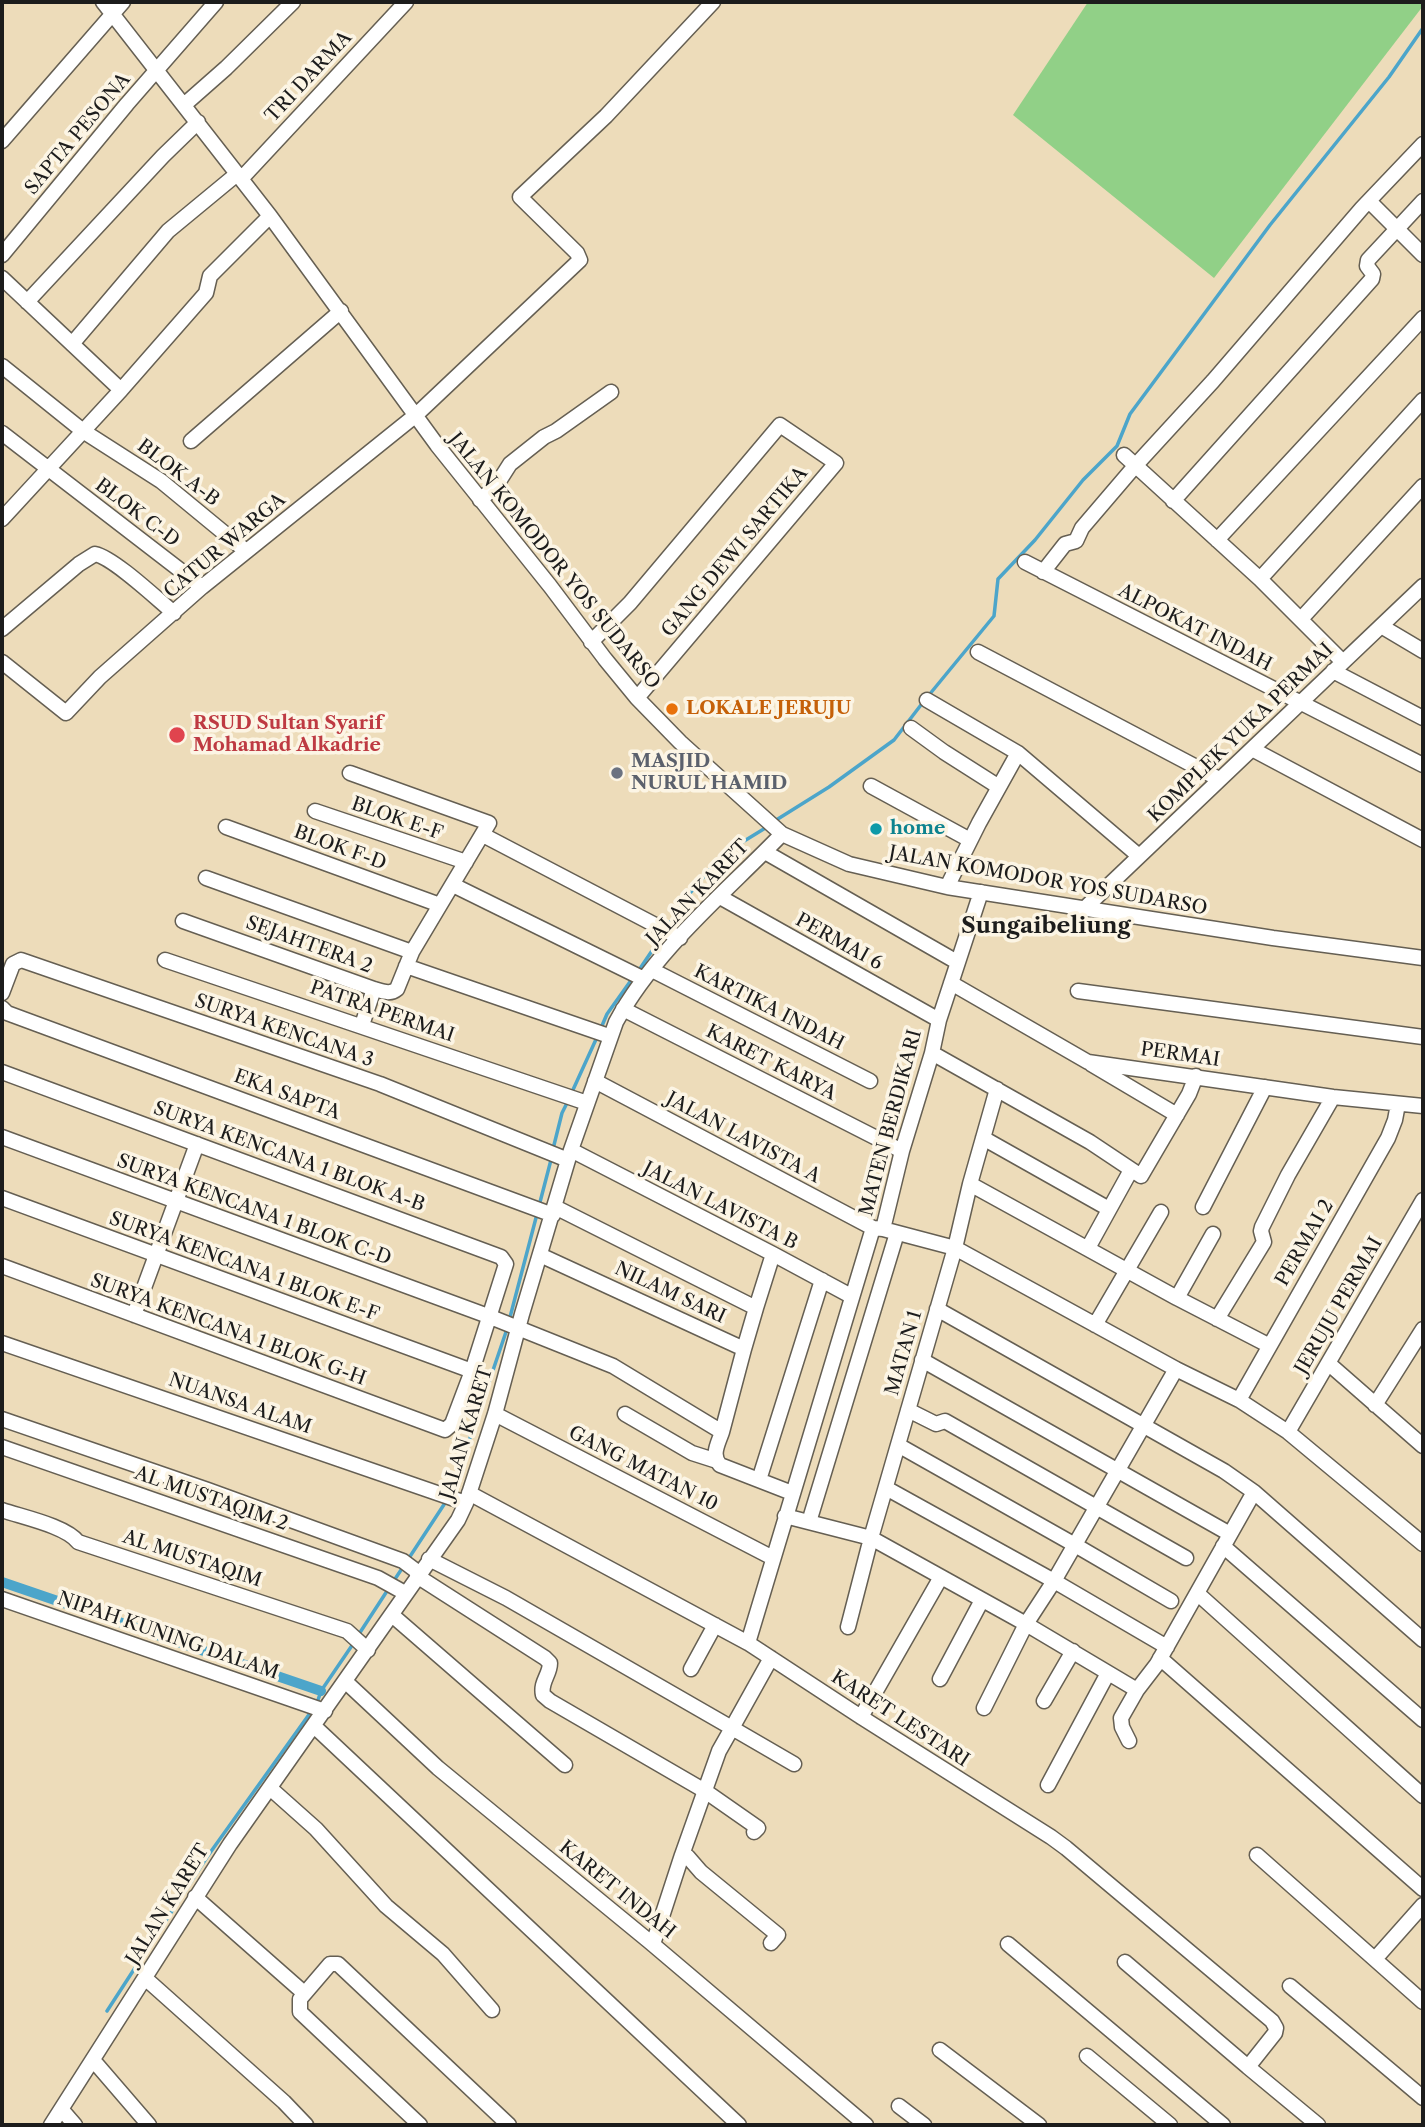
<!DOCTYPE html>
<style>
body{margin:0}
#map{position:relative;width:1425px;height:2127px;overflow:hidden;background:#eddcba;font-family:"Libre Caslon Text",serif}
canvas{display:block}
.frame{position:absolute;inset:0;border:4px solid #1c1c1c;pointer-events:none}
</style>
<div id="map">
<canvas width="1425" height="2127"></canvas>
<div class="frame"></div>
</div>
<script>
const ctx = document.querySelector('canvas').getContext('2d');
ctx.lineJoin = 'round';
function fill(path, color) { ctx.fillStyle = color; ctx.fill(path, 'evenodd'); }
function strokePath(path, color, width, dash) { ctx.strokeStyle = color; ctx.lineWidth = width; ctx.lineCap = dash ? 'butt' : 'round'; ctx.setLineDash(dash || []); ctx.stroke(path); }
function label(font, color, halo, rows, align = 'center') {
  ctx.font = font + ' "Libre Caslon Text",serif'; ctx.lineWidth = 7; ctx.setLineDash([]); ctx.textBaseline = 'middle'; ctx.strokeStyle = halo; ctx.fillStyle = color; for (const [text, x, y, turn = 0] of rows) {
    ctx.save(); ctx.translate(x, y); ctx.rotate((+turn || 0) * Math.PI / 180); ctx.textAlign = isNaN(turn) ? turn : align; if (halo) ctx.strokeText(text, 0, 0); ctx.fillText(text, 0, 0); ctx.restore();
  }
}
const green = new Path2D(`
 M1088 2H1423V6L1214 278 1013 115Z`);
const stream = new Path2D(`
 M929 695 994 616 998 579 1035 540 1083 480 1117 446 1130 414 1270 225 1389 77 1423 28
 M773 822 829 787 894 740 924 701
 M668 926 690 893 723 854 767 827
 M637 973 664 933
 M601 1028 607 1014 632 979
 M572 1092 598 1035
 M553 1149 562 1113 569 1099
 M539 1206 552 1156
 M509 1321 537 1214
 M451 1494 507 1329
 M407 1561 447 1500
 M393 1582 403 1567
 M359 1634 389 1588
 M317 1703 321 1691 353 1644
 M107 2011 207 1857 313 1709`);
const canal = new Path2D(`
 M2 1582 321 1691`);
const minor = new Path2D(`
 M103 2 270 216 437 445 550 586 605 659 637 698 680 742 782 834 849 864 947 887 1273 938 1423 958
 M184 105 226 68 293 2
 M2 141 123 2
 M241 179 406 2
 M1369 201 1423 255
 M2 255 127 104 216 2
 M2 278 121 390 2 519
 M27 302 163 156 198 122
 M72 344 168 231 237 174
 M2 366 83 431 161 481 246 551
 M121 390 206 293 210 276 270 216
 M2 433 202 587
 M191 441 341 311
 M1124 455 1260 579 1343 662
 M480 500 496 486 510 464 544 437 556 431 611 392
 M1173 501 1372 279 1373 274 1367 266 1368 260 1423 201
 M1217 540 1423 318
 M1025 562 1423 765
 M1043 572 1065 544 1076 541 1082 528 1135 466 1213 381 1362 208 1423 144
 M1260 579 1423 400
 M1301 619 1423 486
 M1381 626 1423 651
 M2 629 79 564 95 554C114 558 157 599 174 613
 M591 642 630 603 780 425 836 463 637 698
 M978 652 1219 779
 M2 662 66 713 100 677 202 587 416 415 580 260 577 253 520 197 606 116 713 2
 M1333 671 1423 718
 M927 700 1018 753 1139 856
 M911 728 944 752 999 787
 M1252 749 1423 840
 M350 773 489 823 412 952
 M871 786 970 840
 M315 811 466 862
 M226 827 440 905
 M483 835 680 938
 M765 852 957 962
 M453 885 644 979
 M947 887 979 823 1018 753
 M720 897 939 1020
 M1085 908 1423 586
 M183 921 374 989C382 991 390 995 397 989L412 952 206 878
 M165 960 587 1103
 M406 966 609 1036
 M652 970 870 1081
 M951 983 1088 1062 1333 1097 1423 1106
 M1078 991 1423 1037
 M2 993 13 964 21 960 380 1084 568 1160
 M2 1008 7 1013 553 1215
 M623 1009 902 1151
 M362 1025 374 989
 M932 1053 1090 1142 1141 1176 1189 1094 1196 1076
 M1091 1064 1177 1115
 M2 1072 501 1257 506 1264 472 1371 452 1424 445 1430 2 1266
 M595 1081 873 1228
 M2 1137 488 1316 613 1366 722 1432C718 1444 711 1455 720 1465L792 1493
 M983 1138 1109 1209
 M571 1150 773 1254 851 1296
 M970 1184 1177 1298 1268 1345
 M2 1198 472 1371
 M555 1207 756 1308 773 1254
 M1203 1207 1265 1087
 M883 1229 955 1248 1176 1369 1239 1400 1288 1432 1423 1544
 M1088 1248 1131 1170
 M540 1255 744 1349 756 1308
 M1177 1298 1213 1234
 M937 1309 1224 1471 1254 1492 1423 1640
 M134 1315 197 1144
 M1217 1319 1264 1242 1261 1231 1262 1227 1288 1175 1333 1097
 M1095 1325 1161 1212
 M2 1343 466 1503
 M922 1360 1230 1534
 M1328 1363 1423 1446
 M1239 1400 1388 1138 1395 1120 1398 1104
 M1375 1405 1423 1329
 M908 1410 936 1424 945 1421 1186 1558
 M495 1414 773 1558
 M625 1414 692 1453 717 1461
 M2 1419 208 1490 403 1561 419 1573
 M722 1432 744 1349
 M1288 1432 1423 1200
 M898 1445 1075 1545 1171 1601
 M2 1447 378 1578 405 1593
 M759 1480 822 1280
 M886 1488 1054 1581 1167 1647
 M469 1493 748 1643 861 1717 1051 1837 1066 1848 1272 2021 1276 2028 1275 2033 1248 2067 1318 2125
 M2 1510C22 1517 66 1526 78 1542L347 1631 368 1650
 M785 1516 871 1538 1026 1624 1137 1690
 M809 1522 897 1233
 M1223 1546 1423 1720
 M429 1559 506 1598 732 1728 719 1751 682 1855 688 1857 701 1872 778 1935 771 1943
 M417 1576 545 1658 550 1663C550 1675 540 1682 543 1695L550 1701 705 1791 758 1828 754 1832
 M1197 1593 1423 1796
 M2 1599 325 1711
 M392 1615 565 1765
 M848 1627 871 1538 955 1248 970 1184 997 1089
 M748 1643 873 1228 883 1229 902 1151 932 1053 939 1020 981 892
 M771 1658 732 1728 794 1764
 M1160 1658 1423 1889
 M691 1669 715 1625
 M940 1679 982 1600
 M346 1682 438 1768 650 1942 866 2125
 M1044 1701 1073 1651
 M984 1708 1026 1624 1054 1581 1176 1369
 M861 1717 941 1577
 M314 1726 739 2125
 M1129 1741 1122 1727 1121 1718 1137 1690 1157 1664 1254 1492
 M1048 1785 1108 1673
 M270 1788 316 1829 386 1906 443 1954 492 2010
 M1257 1855 1423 2002
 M195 1897 304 1993
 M653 1944 682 1855
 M1008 1944 1223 2125
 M1375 1959 1423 1905
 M1125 1962 1248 2067
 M145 1978 284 2102 306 2125
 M1290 1986 1423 2098
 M940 2050 1039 2125
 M1087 2056 1170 2125
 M93 2060 149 2125
 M899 2106 924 2125
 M62 2110 75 2125
 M51 2125 230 1844 458 1520 466 1503 495 1414 522 1314 571 1150 616 1022C656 949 725 893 782 834
 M420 2125 300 2012V1999L330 1964H338L509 2125`);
const markers = [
 [672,709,7,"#e8710a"],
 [177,735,9,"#e0444e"],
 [617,773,7,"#6b7280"],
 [876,829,7,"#0f9aa8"]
];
const streetNames = [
 ["TRI DARMA",309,77,-47],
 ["SAPTA PESONA",78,134,-50],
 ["BLOK A-B",178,473,37],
 ["BLOK C-D",137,513,37],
 ["CATUR WARGA",225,546,-40],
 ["GANG DEWI SARTIKA",735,552,-50],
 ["JALAN KOMODOR YOS SUDARSO",554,561,51],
 ["ALPOKAT INDAH",1195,628,27],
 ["KOMPLEK YUKA PERMAI",1241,733,-44],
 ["BLOK E-F",397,819,19],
 ["BLOK F-D",340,848,20],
 ["JALAN KOMODOR YOS SUDARSO",1048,881,10],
 ["JALAN KARET",698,893,-46],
 ["PERMAI 6",839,942,29],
 ["SEJAHTERA 2",309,945,20],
 ["KARTIKA INDAH",769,1008,27],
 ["PATRA PERMAI",382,1012,19],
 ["SURYA KENCANA 3",284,1031,19],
 ["PERMAI",1180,1055,8],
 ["KARET KARYA",771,1063,27],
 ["EKA SAPTA",287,1095,20],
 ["MATEN BERDIKARI",891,1123,-75],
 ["JALAN LAVISTA A",743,1138,28],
 ["SURYA KENCANA 1 BLOK A-B",289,1157,20],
 ["JALAN LAVISTA B",720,1206,27],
 ["SURYA KENCANA 1 BLOK C-D",254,1210,20],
 ["PERMAI 2",1305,1243,-60],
 ["SURYA KENCANA 1 BLOK E-F",244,1267,20],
 ["NILAM SARI",670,1293,25],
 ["JERUJU PERMAI",1339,1306,-60],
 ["SURYA KENCANA 1 BLOK G-H",228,1330,20],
 ["MATAN 1",904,1353,-74],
 ["NUANSA ALAM",240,1404,19],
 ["JALAN KARET",467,1433,-73],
 ["GANG MATAN 10",643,1469,27],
 ["AL MUSTAQIM 2",211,1499,19],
 ["AL MUSTAQIM",192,1559,18],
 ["NIPAH KUNING DALAM",168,1636,19],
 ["KARET LESTARI",900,1719,33],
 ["KARET INDAH",617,1890,39],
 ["JALAN KARET",168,1905,-58]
];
const foodNames = [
 ["LOKALE JERUJU",686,709]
];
const healthNames = [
 ["RSUD Sultan Syarif",193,724],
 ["Mohamad Alkadrie",193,746]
];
const worshipNames = [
 ["MASJID",631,762],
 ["NURUL HAMID",631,784]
];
const cultureNames = [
 ["home",890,829]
];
const quarterNames = [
 ["Sungaibeliung",1046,926]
];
fill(green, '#91d087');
strokePath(stream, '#4ca5ca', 3.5);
strokePath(canal, '#4ca5ca', 10);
strokePath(minor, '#655f53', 17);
strokePath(minor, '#fff', 14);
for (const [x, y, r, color] of markers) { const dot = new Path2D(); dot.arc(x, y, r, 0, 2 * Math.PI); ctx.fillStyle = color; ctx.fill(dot); strokePath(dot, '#fcf5e5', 2.5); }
label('19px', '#1c1c1c', '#fcf5e5', streetNames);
label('bold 19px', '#c56008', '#fcf5e5', foodNames, 'left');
label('bold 19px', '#be3a42', '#fcf5e5', healthNames, 'left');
label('bold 19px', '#5b616d', '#fcf5e5', worshipNames, 'left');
label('bold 19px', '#0d838f', '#fcf5e5', cultureNames, 'left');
label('bold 23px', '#1c1c1c', '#fcf5e5', quarterNames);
</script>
